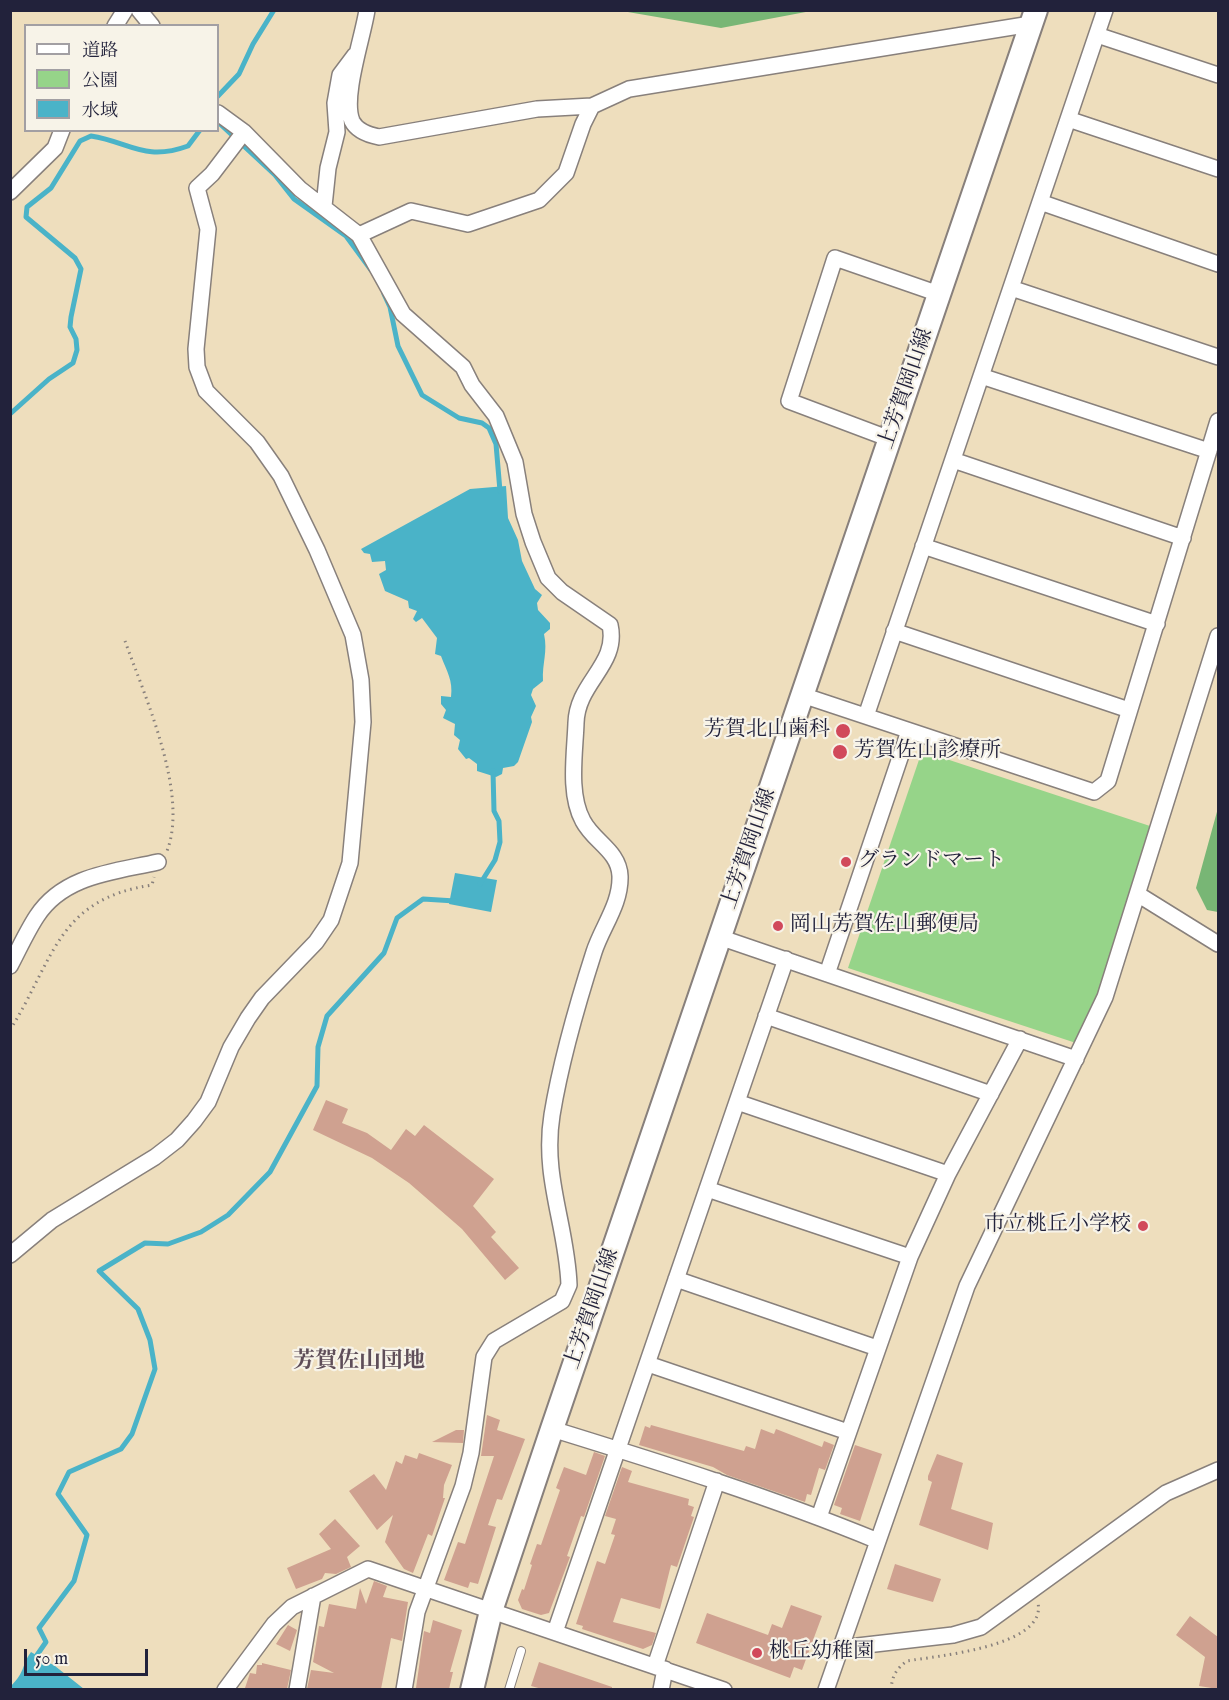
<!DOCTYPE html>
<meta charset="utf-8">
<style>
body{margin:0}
#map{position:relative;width:1229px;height:1700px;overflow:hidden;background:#eedebd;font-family:"IM FELL English","Noto Serif JP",serif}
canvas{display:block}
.frame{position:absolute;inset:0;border:12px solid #22223b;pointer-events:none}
.legend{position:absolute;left:24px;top:24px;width:195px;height:108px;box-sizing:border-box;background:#f7f3e8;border:2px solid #a29fa3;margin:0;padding:8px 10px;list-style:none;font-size:18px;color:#22223b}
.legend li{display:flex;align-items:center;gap:12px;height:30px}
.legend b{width:30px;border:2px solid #a29fa3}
.scale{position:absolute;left:24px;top:1649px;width:124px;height:27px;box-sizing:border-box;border:3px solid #22223b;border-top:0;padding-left:8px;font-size:18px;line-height:21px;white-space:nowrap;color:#22223b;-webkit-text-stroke:4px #f7f3e8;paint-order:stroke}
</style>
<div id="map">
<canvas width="1229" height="1700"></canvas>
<div class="frame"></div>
<ul class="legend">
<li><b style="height:8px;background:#fff"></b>道路</li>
<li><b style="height:16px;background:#96d489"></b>公園</li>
<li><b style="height:16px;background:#4ab3c8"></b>水域</li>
</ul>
<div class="scale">50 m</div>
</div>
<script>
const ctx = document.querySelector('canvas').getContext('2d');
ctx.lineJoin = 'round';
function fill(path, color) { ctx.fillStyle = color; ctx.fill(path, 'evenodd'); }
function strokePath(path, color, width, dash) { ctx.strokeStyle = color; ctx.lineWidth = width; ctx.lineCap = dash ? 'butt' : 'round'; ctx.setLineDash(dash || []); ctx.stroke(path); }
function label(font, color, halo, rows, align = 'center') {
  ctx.font = font + ' "IM FELL English","Noto Serif JP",serif'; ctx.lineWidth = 4.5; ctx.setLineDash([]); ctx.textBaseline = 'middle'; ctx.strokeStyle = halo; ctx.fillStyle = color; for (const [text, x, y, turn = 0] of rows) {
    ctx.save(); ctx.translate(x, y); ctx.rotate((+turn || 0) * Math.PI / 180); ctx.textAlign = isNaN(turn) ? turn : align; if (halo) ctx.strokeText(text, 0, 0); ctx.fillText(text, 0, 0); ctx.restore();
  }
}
const green = new Path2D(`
 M922 751 1150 826 1101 986 1076 1043 848 968Z`);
const forest = new Path2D(`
 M622 11 811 10V11L721 28Z
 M1218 808V912L1207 910 1196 888Z`);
const water = new Path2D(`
 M506 486 508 518 518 540 522 561 535 589 542 595 537 603 538 610 550 623V629L544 634C548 652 542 663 543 681L533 689 531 695 536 706 531 717 532 722 518 762 514 766 503 768 502 774 496 777 477 771V764L469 758 466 759 458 749 460 740 454 735 455 724 443 718 446 710 441 704V696L451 697C453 680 447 672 441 656L435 654 437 638 422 618 416 622 413 619 417 611 409 608 408 601 385 591 379 574 386 570 385 561 372 562 370 554 364 553 361 549 470 489Z
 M455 873 497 880 491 912 449 904Z
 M31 1652 55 1666 84 1689H11V1686C26 1671 21 1666 31 1652Z`);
const stream = new Path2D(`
 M218 96 239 74 253 44 274 10
 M218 122 275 175 294 199 346 236 371 270
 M384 294 390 307 398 346 422 395 459 418 482 423 489 428 496 444 500 491
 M10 414 49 379 73 363 77 350 76 339 70 327 71 317 81 269 75 258 26 217 27 207 51 188 80 141 91 136C130 142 144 162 188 146L200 130
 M480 884 495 860 500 842 499 821 494 811 493 771
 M36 1661 37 1655 46 1642 39 1628 74 1581 87 1535 58 1494 69 1472 121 1449 132 1434 155 1369 150 1340 138 1309 99 1271 145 1243 168 1244 201 1232 228 1215 270 1172 317 1086 318 1047 327 1016 384 953 397 918 423 899 455 901`);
const building = new Path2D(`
 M326 1100 348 1109 342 1123 367 1133 391 1150 406 1129 415 1136 424 1125 494 1179 473 1206 496 1232 491 1237 519 1268 505 1280 462 1229 409 1183 372 1158 313 1130Z
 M487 1415 500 1420 497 1430 525 1439 502 1500 497 1499 488 1525 496 1527 478 1584 470 1582 468 1588 444 1580 458 1542 465 1544 494 1456H481Z
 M651 1425 744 1451 746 1446 755 1449 761 1429 774 1434 776 1429 822 1447 824 1441 834 1445 825 1470 819 1468 811 1495 807 1494 805 1502 727 1475 713 1467 639 1445 645 1426 650 1428Z
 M456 1430H464L463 1443 432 1442Z
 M855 1445 882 1454 860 1521 840 1514 842 1508 834 1505Z
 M594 1452 605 1456 584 1517 581 1516 567 1556 570 1557 549 1613 541 1615 522 1609 518 1600 522 1589 524 1590 532 1565 530 1564 537 1544 541 1545 560 1490 556 1488 564 1467 586 1475Z
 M419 1453 452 1465 444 1485 443 1498H445L432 1536 428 1534 413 1573 404 1569 385 1542 393 1515 377 1530 349 1491 374 1474 386 1490 396 1461 402 1464 405 1455 417 1459Z
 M937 1454 963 1463 951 1509 993 1523 988 1550 919 1525 932 1482 928 1480V1476Z
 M622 1467 632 1471 628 1482 689 1499 688 1505 694 1507 691 1516 694 1517 677 1567 671 1565 660 1609 621 1598 613 1622 656 1633 652 1645 643 1649 582 1629 583 1626 576 1624 597 1561 605 1564 615 1535 611 1534 616 1519 605 1516Z
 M335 1519 360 1546 347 1557 351 1567 336 1574 325 1573 322 1579 296 1589 287 1568 331 1549 319 1534Z
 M895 1564 941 1579 933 1602 887 1589Z
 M374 1581 387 1586 383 1597 408 1602 402 1641 391 1638 381 1689H307L311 1670 334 1673 313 1662 319 1626 324 1627 329 1604 356 1609 360 1588 366 1604Z
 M791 1605 822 1616 802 1670 794 1667 790 1678 696 1643 707 1613 768 1635 772 1624 782 1628Z
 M1190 1616 1218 1637V1689L1199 1686 1205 1657 1176 1635Z
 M433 1620 462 1630 450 1672H453L449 1689 416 1688 424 1631 430 1633Z
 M288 1625 297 1630 290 1651 276 1644Z
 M539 1662 612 1687V1689H542L531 1686Z
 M262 1663 291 1670 287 1689 245 1688 250 1673 256 1674 257 1665H262Z`);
const path = new Path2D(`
 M125 641C145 697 189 794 167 851
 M10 1030C54 960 57 899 152 885L154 877
 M891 1690C892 1676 896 1669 907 1661 935 1656 1047 1647 1038 1603`);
const service = new Path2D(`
 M509 1690 521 1651`);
const minor = new Path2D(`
 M139 10 152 26
 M367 10C363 37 342 97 352 121 357 131 369 135 379 137L537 109 592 106
 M115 26 125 10
 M1097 35 1218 75
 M218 113 244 132 300 189 359 235 403 314 463 367 472 385 496 416 515 462 524 514 533 542 548 578 562 592 610 625C619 665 577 682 576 723 575 753 568 794 583 821 594 842 619 851 620 876 621 904 602 927 594 952 577 1005 561 1060 552 1115 542 1177 567 1226 569 1285L562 1301 494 1341 484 1357 471 1453 463 1486 417 1612 404 1690
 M1068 119 1218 169
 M10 192 55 148 62 130
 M1040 202 1218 264
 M324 206 328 168 337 132 335 103 340 75 355 55
 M359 235 411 211 468 224 539 200 566 173 583 124 592 106 629 89 1031 24
 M1011 288 1218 357
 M981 376 1209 451
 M890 439 789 401 835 258 939 294
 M953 460 1183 538
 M923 546 1157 624
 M894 631 1129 710
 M802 695 1094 792 1108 781 1218 421
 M866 716 1105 10
 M1139 895 1218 944
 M719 937 1076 1059
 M10 966C19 949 27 931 37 916 64 875 114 872 158 862
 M827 974 909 731
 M766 1016 991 1094
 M737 1102 948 1174
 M707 1189 910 1257
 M10 1255 52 1220 155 1157 177 1140 194 1121 208 1102 231 1047 248 1018 262 998 316 942 331 920 350 863 363 722 361 680 353 635 317 550 281 476 257 442 206 391 197 367 196 349 208 229 197 188 212 174 244 132
 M676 1279 877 1348
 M648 1364 848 1432
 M552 1429C662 1463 771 1497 878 1541
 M819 1517 910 1257 948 1174 1020 1039
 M555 1632 786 959
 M840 1648 953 1635 981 1627 1166 1493 1218 1470
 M655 1666 717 1481
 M225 1690 274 1624 292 1607 368 1569 724 1690
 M297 1690 313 1596
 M661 1690 665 1669
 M826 1690 967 1286 1105 997 1218 636`);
const secondary = new Path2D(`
 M472 1690 491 1611 552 1429 1036 10`);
const markers = [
 [843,731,8,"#d1495b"],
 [840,752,8,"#d1495b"],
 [846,862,6,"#d1495b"],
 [778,926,6,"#d1495b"],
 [1143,1226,6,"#d1495b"],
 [757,1653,6,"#d1495b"]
];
const streetNames = [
 ["上芳賀岡山線",907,389,-71],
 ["上芳賀岡山線",750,849,-71],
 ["上芳賀岡山線",593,1309,-71]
];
const poiNames = [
 ["芳賀北山歯科",830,731,"right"],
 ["芳賀佐山診療所",854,752],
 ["グランドマート",858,862],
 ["岡山芳賀佐山郵便局",790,926],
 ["市立桃丘小学校",1131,1226,"right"],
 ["桃丘幼稚園",769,1653]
];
const neighbourhoodNames = [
 ["芳賀佐山団地",359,1362]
];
fill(green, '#96d489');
fill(forest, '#78b675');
fill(water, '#4ab3c8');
strokePath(stream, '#4ab3c8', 5);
fill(building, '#cfa190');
strokePath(service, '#88807c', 10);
strokePath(minor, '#88807c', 18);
strokePath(secondary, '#88807c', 26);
strokePath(path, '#88807c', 3, [1.5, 4.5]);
strokePath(service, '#fff', 8);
strokePath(minor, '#fff', 15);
strokePath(secondary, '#fff', 22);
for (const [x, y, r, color] of markers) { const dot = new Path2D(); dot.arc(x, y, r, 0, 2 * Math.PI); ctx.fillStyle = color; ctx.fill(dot); strokePath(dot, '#f7f3e8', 2); }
label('21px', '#22223b', '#f7f3e8', streetNames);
label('21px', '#22223b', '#f7f3e8', poiNames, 'left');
label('bold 22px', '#5f4e59', '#f7f3e8', neighbourhoodNames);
</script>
